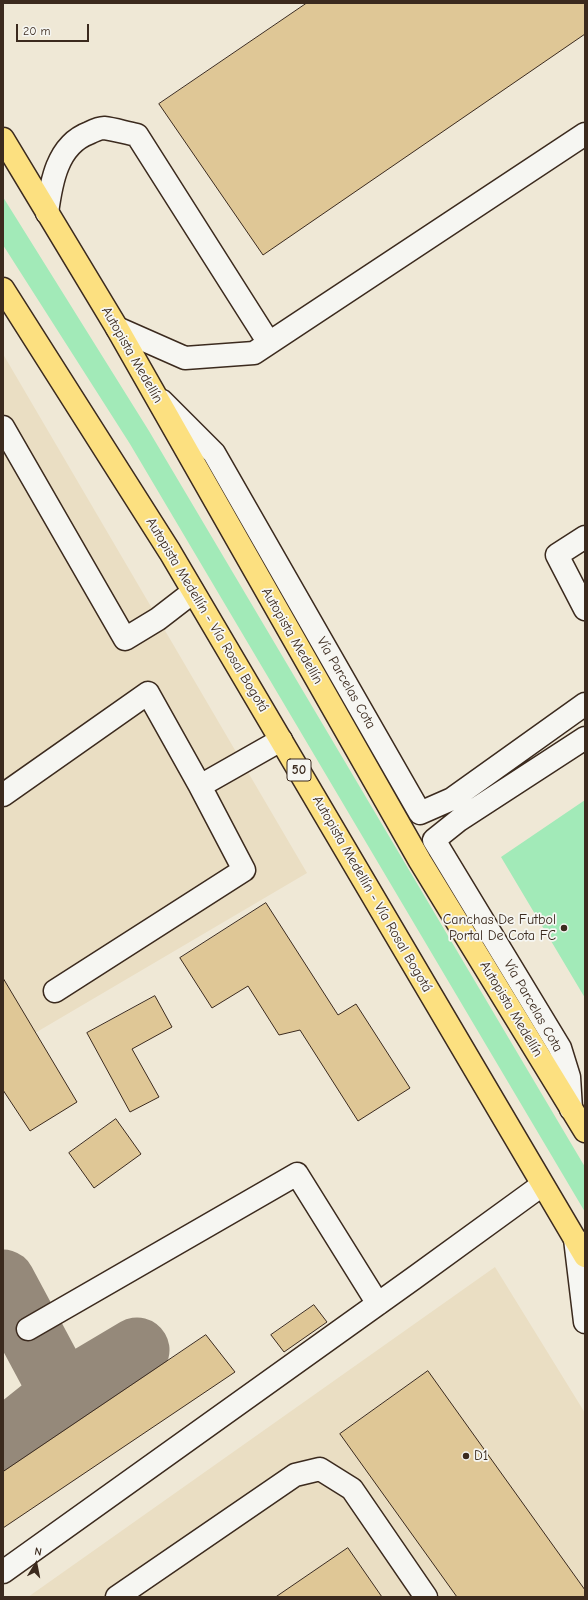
<!DOCTYPE html>
<meta charset="utf-8">
<style>
body{margin:0}
#map{position:relative;width:588px;height:1600px;overflow:hidden;background:#efe8d6;font-family:"Comic Neue",sans-serif}
canvas{display:block}
.frame{position:absolute;inset:0;border:4px solid #3b2a1e;pointer-events:none}
.north{position:absolute;left:16px;top:1544px;width:40px;height:40px;-webkit-text-stroke:3px #f6f6f2;paint-order:stroke;rotate:10deg;font-size:11px;font-weight:700;line-height:16px;text-align:center;color:#3b2a1e}
.north::after{content:'';display:block;margin:auto;width:14px;height:18px;background:#3b2a1e;clip-path:polygon(50% 0,100% 100%,50% 72%,0 100%)}
.scale{position:absolute;left:16px;top:24px;width:73px;height:18px;box-sizing:border-box;border:2px solid #3b2a1e;border-top:0;padding-left:5px;font-size:12px;line-height:14px;white-space:nowrap;color:#3b2a1e;-webkit-text-stroke:3px #f6f6f2;paint-order:stroke}
</style>
<div id="map">
<canvas width="588" height="1600"></canvas>
<div class="frame"></div>
<div class="north">N</div>
<div class="scale">20 m</div>
</div>
<script>
const ctx = document.querySelector('canvas').getContext('2d');
ctx.lineJoin = 'round';
function fill(path, color) { ctx.fillStyle = color; ctx.fill(path, 'evenodd'); }
function strokePath(path, color, width, dash) { ctx.strokeStyle = color; ctx.lineWidth = width; ctx.lineCap = dash ? 'butt' : 'round'; ctx.setLineDash(dash || []); ctx.stroke(path); }
function label(font, color, halo, rows, align = 'center') {
  ctx.font = font + ' "Comic Neue",sans-serif'; ctx.lineWidth = 3.5; ctx.setLineDash([]); ctx.textBaseline = 'middle'; ctx.strokeStyle = halo; ctx.fillStyle = color; for (const [text, x, y, turn = 0] of rows) {
    ctx.save(); ctx.translate(x, y); ctx.rotate((+turn || 0) * Math.PI / 180); ctx.textAlign = isNaN(turn) ? turn : align; if (halo) ctx.strokeText(text, 0, 0); ctx.fillText(text, 0, 0); ctx.restore();
  }
}
const built = new Path2D(`
 M3 354 307 873 35 1033 3 978Z
 M495 1267 585 1413V1597H28Z`);
const green = new Path2D(`
 M3 197 149 431 585 1167V1212L130 444 3 245Z
 M585 800V998L501 857Z`);
const taxiway = new Path2D(`
 M3 1282 63 1394
 M3 1442 63 1394 137 1350`);
const building = new Path2D(`
 M307 3H585V34L263 255 159 104Z
 M266 903 338 1015 356 1004 410 1088 358 1121 300 1030 279 1035 248 986 212 1008 180 958Z
 M3 978 77 1102 30 1131 3 1090Z
 M155 996 172 1027 132 1049 159 1097 130 1112 87 1033Z
 M116 1119 141 1154 94 1188 69 1153Z
 M314 1305 327 1322 284 1352 271 1335Z
 M206 1335 235 1372 3 1528V1472Z
 M428 1371 585 1590V1597H457L340 1434Z
 M348 1548 382 1597H276Z`);
const minor = new Path2D(`
 M47 213C51 183 57 145 89 133 93 131 99 128 104 128 114 129 126 133 137 135L269 343
 M117 328 185 358 254 353 585 134
 M162 401 214 453 420 813 452 799 585 704
 M3 427 125 639 158 619 193 592
 M585 537 557 555 585 609
 M3 795 148 693 200 786 281 740
 M55 991 244 870 200 786
 M571 1109 569 1077 560 1048 434 840 459 820 585 738
 M575 1239 585 1322
 M28 1329 297 1174 378 1304
 M3 1572 414 1278 542 1185
 M117 1597 295 1475 320 1469 352 1489 426 1597`);
const highway = new Path2D(`
 M3 139 117 328 420 861 585 1131
 M3 289 170 552 585 1256`);
const markers = [
 [564,928,4,"#3b2a1e"],
 [466,1456,4,"#3b2a1e"]
];
const shields = [
 [299,770,24]
];
const shieldNames = [
 ["50",299,770]
];
const streetNames = [
 ["Autopista Medellín",132,355,60],
 ["Autopista Medellín - Vía Rosal Bogotá",207,615,59],
 ["Autopista Medellín",292,636,60],
 ["Vía Parcelas Cota",346,683,60],
 ["Autopista Medellín - Vía Rosal Bogotá",372,894,60],
 ["Vía Parcelas Cota",533,1006,60],
 ["Autopista Medellín",511,1009,59]
];
const poiNames = [
 ["Canchas De Futbol",556,920],
 ["Portal De Cota FC",556,936],
 ["D1",474,1456,"left"]
];
fill(built, '#eadec3');
fill(green, '#a2eab8');
strokePath(taxiway, '#95897a', 65);
fill(building, '#dfc796');
strokePath(building, '#3b2a1e', 1);
strokePath(minor, '#3b2a1e', 25);
strokePath(highway, '#3b2a1e', 25);
strokePath(minor, '#f6f6f2', 22);
strokePath(highway, '#fce080', 22);
for (const [x, y, r, color] of markers) { const dot = new Path2D(); dot.arc(x, y, r, 0, 2 * Math.PI); ctx.fillStyle = color; ctx.fill(dot); strokePath(dot, '#f6f6f2', 1.5); }
for (const [x, y, w] of shields) { const box = new Path2D(); box.roundRect(x - w / 2, y - 11, w, 22, 3); ctx.fillStyle = '#f6f6f2'; ctx.fill(box); strokePath(box, '#3b2a1e', 1); }
label('bold 13px', '#3b2a1e', null, shieldNames);
label('14px', '#3b2a1e', '#f6f6f2', streetNames);
label('14px', '#3b2a1e', '#f6f6f2', poiNames, 'right');
</script>
